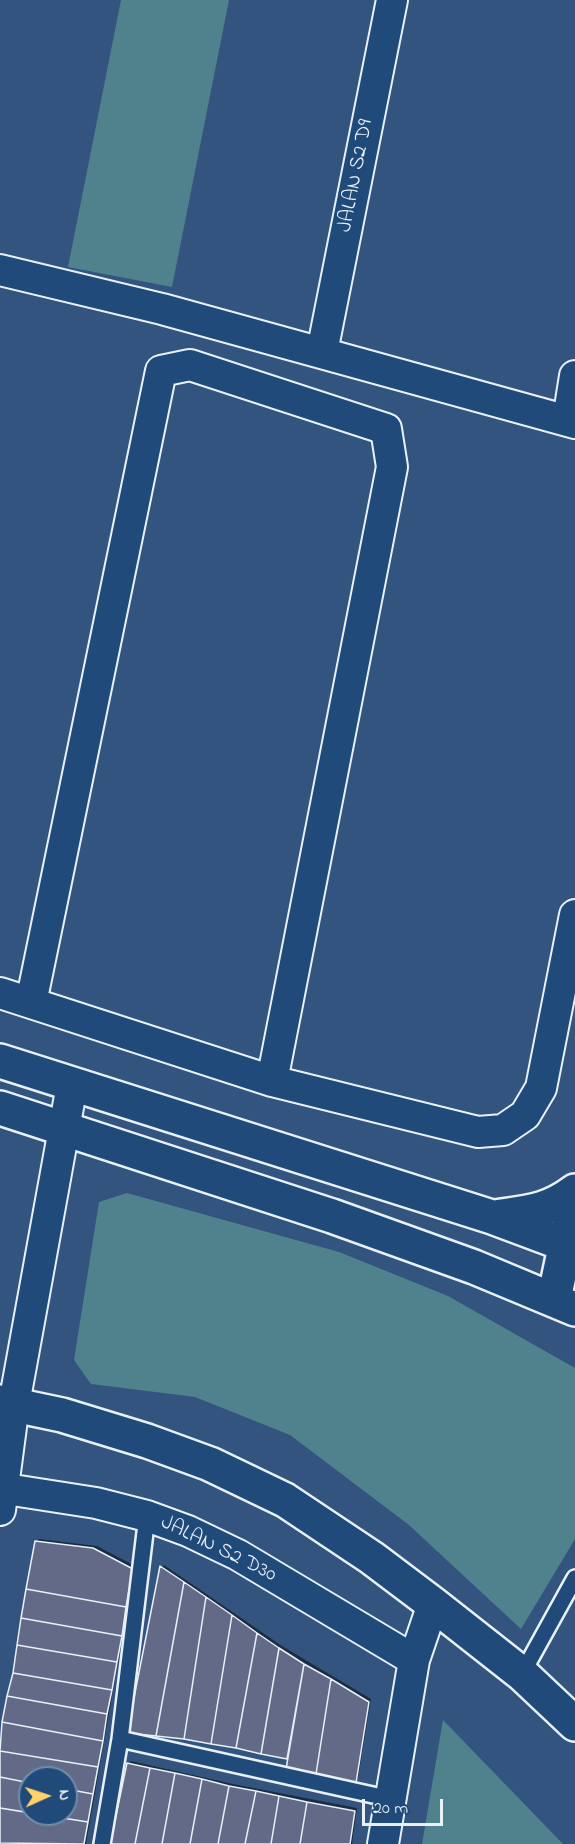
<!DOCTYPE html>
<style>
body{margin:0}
#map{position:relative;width:575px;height:1844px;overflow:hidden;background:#33547e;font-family:"Indie Flower",sans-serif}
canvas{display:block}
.north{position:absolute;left:18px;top:1766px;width:60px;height:60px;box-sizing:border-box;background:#1f4a7a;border:2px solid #6f8dac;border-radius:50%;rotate:87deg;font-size:16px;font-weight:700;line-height:24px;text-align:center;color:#e8f1f8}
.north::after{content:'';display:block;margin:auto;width:21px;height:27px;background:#ffd166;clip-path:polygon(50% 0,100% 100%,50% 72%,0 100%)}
.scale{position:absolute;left:362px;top:1799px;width:81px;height:27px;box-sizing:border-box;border:3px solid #e8f1f8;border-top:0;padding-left:8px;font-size:18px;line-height:21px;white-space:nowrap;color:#e8f1f8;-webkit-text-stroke:4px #1f4a7a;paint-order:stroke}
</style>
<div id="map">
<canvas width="575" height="1844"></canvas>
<div class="north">N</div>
<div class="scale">20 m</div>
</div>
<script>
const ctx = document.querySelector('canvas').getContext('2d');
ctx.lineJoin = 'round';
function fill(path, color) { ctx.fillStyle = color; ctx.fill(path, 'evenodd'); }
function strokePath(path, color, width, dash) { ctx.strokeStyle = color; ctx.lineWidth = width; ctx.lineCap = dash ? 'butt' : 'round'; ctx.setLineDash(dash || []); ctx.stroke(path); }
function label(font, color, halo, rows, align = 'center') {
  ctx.font = font + ' "Indie Flower",sans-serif'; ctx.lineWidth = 5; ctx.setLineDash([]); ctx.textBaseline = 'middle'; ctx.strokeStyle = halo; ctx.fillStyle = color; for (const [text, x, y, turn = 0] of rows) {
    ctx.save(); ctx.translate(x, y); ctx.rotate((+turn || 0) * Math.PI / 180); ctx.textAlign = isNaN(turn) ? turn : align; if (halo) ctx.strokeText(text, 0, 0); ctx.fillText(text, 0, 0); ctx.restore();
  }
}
const green = new Path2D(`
 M121 0H229L172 287 68 267Z
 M127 1193 339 1252 448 1296 575 1368V1539L521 1629 409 1525 290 1435 195 1397 91 1384 74 1360 99 1202Z
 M443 1720 563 1844H422Z`);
const shadow = new Path2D(`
 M39 1539 97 1546 135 1566 86 1844H13L0 1842V1744L36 1542ZM30 1778H66V1814H30Z
 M164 1565 282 1646 371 1699 358 1778 355 1781 289 1758 184 1738 129 1731 162 1567Z
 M131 1761 233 1784 357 1808 352 1844H111L128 1763Z`);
const building = new Path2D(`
 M35 1541 93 1548 133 1569 126 1607 26 1589Z
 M160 1566 184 1582 156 1736 127 1733Z
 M184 1582 206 1597 184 1739 156 1736Z
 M26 1589 126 1607 122 1636 21 1618Z
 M206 1597 232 1615 211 1744 184 1739Z
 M232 1615 257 1633 236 1748 211 1744Z
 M21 1618 122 1636 117 1662 17 1645Z
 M257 1633 279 1648 261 1754 236 1748Z
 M17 1645 117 1662 112 1690 13 1673Z
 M279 1648 304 1664 287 1759 261 1754Z
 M304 1664 331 1679 316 1774 286 1769Z
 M13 1673 112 1690 107 1714 7 1696Z
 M331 1679 369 1702 356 1783 316 1774Z
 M7 1696 107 1714 103 1741 2 1722Z
 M2 1722 103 1741 98 1767 0 1751Z
 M0 1751 98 1767 93 1794 66 1789V1778H30V1783L0 1777Z
 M127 1763 150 1768 135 1844H110Z
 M150 1768 175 1773 162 1844H135Z
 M175 1773 202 1779 190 1844H162Z
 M0 1777 30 1783V1813L0 1808Z
 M202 1779 229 1786 218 1844H190Z
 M229 1786 256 1791 245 1844H218Z
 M66 1789 93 1794 88 1822 37 1814H66Z
 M256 1791 279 1796 271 1844H245Z
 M279 1796 307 1802 300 1844H271Z
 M307 1802 355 1811 350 1844H300Z
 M0 1808 88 1822 84 1844 0 1843Z`);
const lane = new Path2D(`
 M522 1674 575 1578
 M120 1739 391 1799
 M102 1844 120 1739 147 1516`);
const street = new Path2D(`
 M0 270 162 309 575 423
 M322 352 392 0
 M568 420 575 376
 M0 993 272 1081 478 1132 503 1130 525 1115 541 1088 575 915
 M31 1003 161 371 190 365 386 429 392 467 272 1081
 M0 1488 96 1503 147 1516 188 1531 238 1555 414 1660
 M0 1510 14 1404 72 1085
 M383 1844 414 1660 433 1604`);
const secondary = new Path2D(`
 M554 1299 575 1201
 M0 1402 62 1415 147 1441 210 1464 285 1500 372 1558 433 1604 522 1674 575 1724`);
const primary = new Path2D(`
 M0 1061 492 1217 575 1248
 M0 1108 332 1216 474 1267 575 1309
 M494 1217C528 1212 547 1212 575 1191`);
const streetNames = [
 ["JALAN S2 D9",357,176,-79],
 ["JALAN S2 D30",218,1550,26]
];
fill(green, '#50828e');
fill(shadow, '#0007');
fill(building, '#626a88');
strokePath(building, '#e8f1f8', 1.5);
strokePath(lane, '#e8f1f8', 20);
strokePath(street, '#e8f1f8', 34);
strokePath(secondary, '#e8f1f8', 38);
strokePath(primary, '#e8f1f8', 38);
strokePath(lane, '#1f4a7a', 15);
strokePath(street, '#1f4a7a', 30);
strokePath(secondary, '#1f4a7a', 33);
strokePath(primary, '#1f4a7a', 33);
label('21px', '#e8f1f8', '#1f4a7a', streetNames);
</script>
